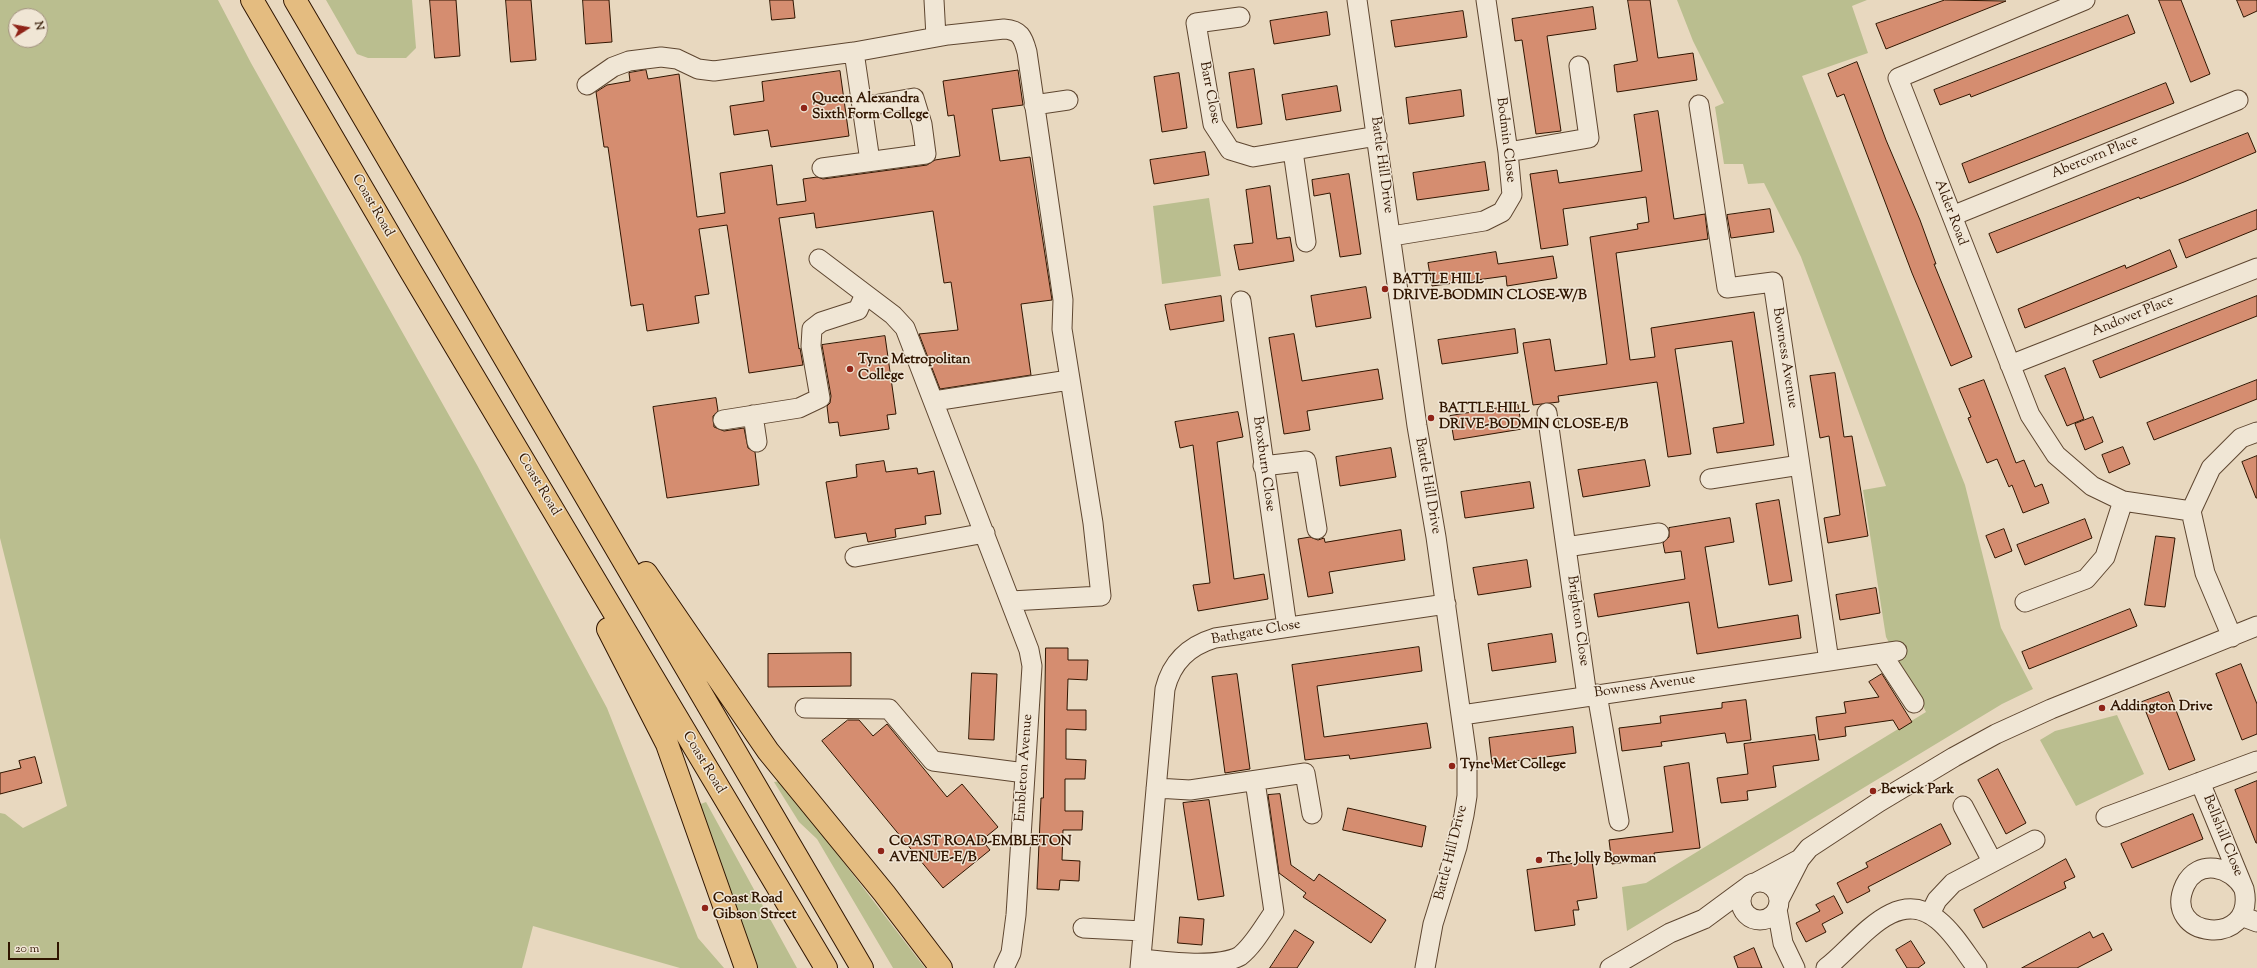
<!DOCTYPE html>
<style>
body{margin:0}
#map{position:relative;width:2257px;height:968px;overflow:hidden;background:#e8d8bf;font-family:"Sorts Mill Goudy",serif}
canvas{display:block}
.north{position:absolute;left:8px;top:8px;width:40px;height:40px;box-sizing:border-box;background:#f0e6d5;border:1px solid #a39280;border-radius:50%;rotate:79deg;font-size:11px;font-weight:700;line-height:16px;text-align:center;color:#301500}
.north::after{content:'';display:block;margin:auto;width:14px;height:18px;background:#8f2418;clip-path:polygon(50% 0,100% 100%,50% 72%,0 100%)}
.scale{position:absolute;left:8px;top:942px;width:51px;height:18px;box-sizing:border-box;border:2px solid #301500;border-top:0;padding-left:5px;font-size:12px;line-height:14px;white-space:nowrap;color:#301500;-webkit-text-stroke:3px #f0e6d5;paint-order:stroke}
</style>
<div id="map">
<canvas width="2257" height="968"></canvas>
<div class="north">N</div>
<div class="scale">20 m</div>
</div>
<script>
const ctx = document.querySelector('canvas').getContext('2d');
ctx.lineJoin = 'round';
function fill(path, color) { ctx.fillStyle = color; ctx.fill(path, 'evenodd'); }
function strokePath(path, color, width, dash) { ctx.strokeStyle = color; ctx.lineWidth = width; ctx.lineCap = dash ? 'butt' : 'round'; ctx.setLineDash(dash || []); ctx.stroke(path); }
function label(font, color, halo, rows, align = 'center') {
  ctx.font = font + ' "Sorts Mill Goudy",serif'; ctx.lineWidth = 3; ctx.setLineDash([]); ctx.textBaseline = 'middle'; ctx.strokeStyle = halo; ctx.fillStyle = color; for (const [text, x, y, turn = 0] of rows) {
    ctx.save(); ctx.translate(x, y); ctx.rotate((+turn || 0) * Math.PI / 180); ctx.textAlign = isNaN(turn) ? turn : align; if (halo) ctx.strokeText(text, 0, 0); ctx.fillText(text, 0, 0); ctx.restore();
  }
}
const green = new Path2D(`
 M0 0H218L251 63 477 465 607 708 698 938 724 968H680L533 926 522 968H0V813L5 814 23 828 67 806 0 538ZM16 16H40V40H16Z
 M326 0H412L416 48 406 58H368L357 54Z
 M1677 0H1867L1852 6 1868 53 1802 76 1965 485 2001 628 2033 689 2002 704 1627 931 1622 887 1646 883 1926 712 1886 637 1863 490 1886 486 1801 257 1764 183 1748 184 1743 164H1724L1715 107 1724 103 1693 41Z
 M1209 198 1221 276 1162 284 1153 206Z
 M2117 715 2144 774 2076 806 2040 740 2055 731Z
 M781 781 925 968H893L817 839 799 822 774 782Z
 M706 802 797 968H757L698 805Z`);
const building = new Path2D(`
 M430 0H456L460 56 435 58Z
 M506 0H531L536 60 511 62Z
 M583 0H609L612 42 586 44Z
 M770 0H793L795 18 772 20Z
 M1628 0H1650L1658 58 1693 53 1697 80 1617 92 1614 65 1637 61Z
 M1945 0 2006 1 1886 49 1876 24Z
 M2159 0H2181L2210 74 2191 82Z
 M2237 0H2257V11L2244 17Z
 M1593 7 1596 29 1547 36 1561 131 1536 134 1522 40 1515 41 1512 19Z
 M1463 11 1467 37 1395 47 1391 21Z
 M1327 12 1330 35 1274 44 1270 21Z
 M2128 15 2135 33 1971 97 1970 94 1940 105 1934 90Z
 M1857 62 1886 140 1920 220 1936 264H1934L1972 357 1951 366 1912 273 1844 94 1837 97 1828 74Z
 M1254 69 1262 124 1237 128 1229 73Z
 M646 70 648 79 679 74 697 217 725 213 720 173 772 165 777 205 806 201 803 179 817 177 823 179 927 165 935 160 960 156 954 115 948 116 943 81 1018 70 1023 105 992 109 1000 161 1030 157 1052 300 1021 304 1031 375 940 389 919 334 958 330 951 282 944 283 933 211 816 228 814 213 779 218 799 349 800 348 803 365 749 373 727 225 699 229 709 294 695 296 699 323 647 331 643 304 631 306 608 147H604L596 92 607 85 630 81 629 73Z
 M840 71 849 136 771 147 768 130 734 135 730 106 764 101 762 82Z
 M1179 73 1187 128 1162 132 1154 77Z
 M2166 83 2174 103 1969 183 1962 164Z
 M1337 86 1341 111 1286 120 1282 95Z
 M1461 90 1464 116 1409 124 1406 98Z
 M1658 111 1674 219 1705 214 1708 239 1616 253 1630 360 1655 357 1651 328 1754 312 1774 445 1717 453 1713 428 1744 423 1732 341 1675 349 1691 454 1668 457 1657 382 1558 396 1559 402 1533 405 1523 343 1550 339 1555 371 1607 364 1590 237 1638 229 1637 224 1649 222 1646 197 1563 209 1568 245 1541 249 1530 174 1557 170 1559 183 1642 171 1634 115Z
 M2248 133 2256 152 2184 182 2140 199 2139 197 1997 253 1989 234Z
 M1205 152 1209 175 1154 184 1150 160Z
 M1485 162 1489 190 1417 200 1413 173Z
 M1349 174 1361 254 1340 257 1330 193 1314 196 1312 180Z
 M1270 186 1277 239 1290 237 1294 261 1239 270 1234 245 1253 243 1246 190Z
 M1770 209 1774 232 1731 238 1727 215Z
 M2257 210V229L2186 258 2179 240Z
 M2170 250 2177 267 2025 328 2018 309 2125 265 2126 268Z
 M1496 252 1498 264 1553 256 1557 278 1507 286 1506 276 1432 286 1428 263Z
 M1366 287 1371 318 1316 327 1311 296Z
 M1221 296 1224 321 1170 330 1165 305Z
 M2257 296V316L2100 378 2093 361Z
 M1515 329 1518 353 1442 364 1438 340Z
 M1294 334 1302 381 1378 369 1383 399 1307 411 1310 430 1284 434 1269 338Z
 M885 336 896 414 887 415 889 429 840 436 838 422 829 423 827 406 830 403 831 396 822 345Z
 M2065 368 2084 419 2067 426 2045 376Z
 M1835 373 1844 437 1852 436 1868 536 1828 543 1824 518 1840 515 1829 436 1820 438 1810 376Z
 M1984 380 2016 463 2024 460 2035 487 2042 484 2049 503 2023 513 2012 485 2009 487 1997 459 1987 463 1968 418 1971 417 1959 389Z
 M2257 380V399L2154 440 2147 423Z
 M716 398 718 411 713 416 714 427 724 431 744 428 748 448 755 452 759 485 667 498 653 407Z
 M1518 405 1522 429 1454 440 1450 416Z
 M1238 412 1243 437 1217 442 1234 579 1264 574 1268 599 1198 611 1193 585 1210 583 1193 445 1180 448 1175 422Z
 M2093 417 2103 442 2085 450 2075 424Z
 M2123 447 2130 464 2109 473 2102 455Z
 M1391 448 1396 477 1340 486 1336 457Z
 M2257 456V498H2256L2242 462Z
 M1645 460 1650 486 1583 497 1578 470Z
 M884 461 886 472 917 468 918 474 934 471 941 514 925 516 926 524 895 529 896 537 868 542 866 533 835 538 826 482 857 477 856 465Z
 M1530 482 1534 508 1465 518 1461 492Z
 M1779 500 1792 581 1769 585 1756 504Z
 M1730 518 1734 542 1705 547 1718 628 1798 615 1801 638 1697 654 1689 602 1598 617 1594 594 1685 579 1681 551 1665 553 1663 543 1669 537V528Z
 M2085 519 2092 538 2025 565 2017 545Z
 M2004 529 2012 551 1995 558 1986 536Z
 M1401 530 1405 560 1329 572 1333 593 1308 597 1298 539 1310 537 1318 540 1324 538 1325 542Z
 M2156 536 2175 538 2165 607 2145 605Z
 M1527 560 1531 587 1478 595 1473 568Z
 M1876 588 1880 613 1840 620 1836 595Z
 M2130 609 2137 626 2029 669 2022 652Z
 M1552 634 1556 662 1492 671 1488 644Z
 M1419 647 1422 671 1317 686 1324 737 1427 723 1431 748 1350 759 1349 755 1305 760 1292 665Z
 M1046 648H1068V660H1088L1087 680 1068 679 1067 710H1086V730L1066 729V759L1086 760 1085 779H1065V811H1083L1082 830H1063L1062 860 1080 861 1079 881 1060 880 1059 890 1037 889 1041 798H1043Z
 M851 653V686L768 687V654Z
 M2241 664 2257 704V734L2242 740 2216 674Z
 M972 673 997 674 994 740 969 739Z
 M1237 674 1250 769 1225 773 1212 677Z
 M1882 674 1912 722 1899 730 1893 720 1845 727 1846 736 1819 740 1816 717 1846 713 1844 702 1879 697 1869 682Z
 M2169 692 2195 760 2169 770 2142 702Z
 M1746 700 1751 740 1727 743 1725 733 1661 742 1662 746 1622 751 1619 728 1661 723 1660 716 1722 708V703Z
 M848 720H859L873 736 887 724 947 797 962 784 998 827 982 840 990 850 943 888 822 741Z
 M1573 727 1576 753 1492 764 1489 738Z
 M1815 735 1819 760 1773 766 1776 787 1747 791 1748 800 1721 803 1717 778 1748 774 1744 744Z
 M35 757 42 783 0 794V773L21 768 19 761Z
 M1689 763 1700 848 1654 853 1655 858 1612 864 1609 840 1673 832 1664 767Z
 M1998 769 2026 823 2006 834 1978 780Z
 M2257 781V843H2256L2235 790Z
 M1280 794 1291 865 1314 881 1319 874 1386 920 1371 943 1303 897 1306 893 1279 873 1268 795Z
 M1209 800 1224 896 1198 900 1183 803Z
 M1348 808 1426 826 1422 847 1343 830Z
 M2193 814 2203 839 2132 868 2121 844Z
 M1941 824 1951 844 1868 887 1870 891 1847 903 1837 883 1868 867 1866 863Z
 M2066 859 2075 877 2064 882 2066 888 1983 928 1974 910Z
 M1592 861 1597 898 1577 901 1579 910H1573L1575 925 1535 931 1527 870Z
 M1834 896 1843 913 1822 924 1826 932 1806 942 1796 923 1820 911 1816 905Z
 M1180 917 1204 919 1202 945 1178 943Z
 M1295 930 1314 942 1297 968H1270Z
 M2090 932 2093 938 2103 933 2112 950 2077 968H2022Z
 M1911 941 1925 963 1918 968H1907L1896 950Z
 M1754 948 1762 968H1738L1734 957Z`);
const minor = new Path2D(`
 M934 0 936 37
 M1357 0 1417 426 1436 537 1467 758V796L1464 815 1457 847 1433 924 1425 968
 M2085 0 1898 78 2030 415 2056 455 2092 486 2123 501 2191 511
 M1240 17 1196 23 1213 124 1230 150 1253 157 1377 136
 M854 52 870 161
 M587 85 613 67 629 61 661 57 677 59 698 69 714 71 854 52 948 35 1004 29C1020 30 1023 37 1027 52L1063 300 1062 329 1093 523 1101 596 1011 601
 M1034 105 1068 100
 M1699 105 1727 288 1773 282 1829 661
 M1293 151 1306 242
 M1508 152 1589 138 1579 66
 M822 168 926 154 922 124 914 98 862 107
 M1952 216 2238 100
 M1392 236 1484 221 1502 212 1512 195 1508 152 1486 0
 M819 259 893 315 905 328 1029 650 1032 666 1016 915 1011 953 1004 968
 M1241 301 1287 627
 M2010 365 2257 268
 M934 401 1069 380
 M1547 413 1587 696
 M753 415 757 442
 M723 420 799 408 820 398 811 346 812 329 821 322 858 310 865 294
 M1263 466 1306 461 1317 529
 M1710 479 1800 465
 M1566 547 1659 533
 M855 557 985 533
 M2025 602 2086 579 2105 557 2123 501
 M2232 637 2205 573 2191 511 2211 468 2241 438 2257 432
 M1882 654 1914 703
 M1597 694 1619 821
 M805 708 889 709 933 761 1025 773
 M1462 715 1897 651
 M2200 782 2244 889C2257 949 2160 939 2185 885 2198 858 2232 866 2244 889
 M1156 788 1190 790 1305 773 1312 814
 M1963 806 1992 861
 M2106 817 2257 761
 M1757 882 1800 859
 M1741 901a19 19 0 1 1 38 0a19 19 0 1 1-38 0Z
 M1779 900 1800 859 1809 848 1879 802 1954 757 1996 734 2051 709 2257 626
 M1777 909 1783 943 1795 968
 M1930 914 1937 900 1953 883 2035 840
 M2241 916 2257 922
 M1083 928 1143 931
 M1141 959C1168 962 1218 968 1240 956 1254 945 1264 926 1274 912L1255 781
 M1140 968 1165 689C1172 661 1189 646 1215 638L1446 604
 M1610 968 1670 933 1704 919 1746 888
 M1826 968C1857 945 1895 884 1938 920 1954 933 1965 952 1977 968`);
const highway = new Path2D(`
 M252 0 410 270 826 968
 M295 0 862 968
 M646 573 768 751 884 893 941 968
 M608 629 667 744 746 968`);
const markers = [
 [804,108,4,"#8f2418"],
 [1385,289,4,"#8f2418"],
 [850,369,4,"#8f2418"],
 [1431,418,4,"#8f2418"],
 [2102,708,4,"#8f2418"],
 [1452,766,4,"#8f2418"],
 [1873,791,4,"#8f2418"],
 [881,851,4,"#8f2418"],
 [1539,860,4,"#8f2418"],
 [705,908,4,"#8f2418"]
];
const streetNames = [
 ["Barr Close",1209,93,79],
 ["Bodmin Close",1505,140,83],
 ["Abercorn Place",2095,158,-22],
 ["Battle Hill Drive",1381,165,82],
 ["Coast Road",372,206,60],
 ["Alder Road",1950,213,69],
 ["Andover Place",2133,317,-22],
 ["Bowness Avenue",1784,358,81],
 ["Broxburn Close",1263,464,82],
 ["Coast Road",538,485,59],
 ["Battle Hill Drive",1427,486,80],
 ["Brighton Close",1577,621,82],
 ["Bathgate Close",1256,633,-10],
 ["Bowness Avenue",1645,687,-8],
 ["Coast Road",703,763,59],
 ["Embleton Avenue",1025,768,-86],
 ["Bellshill Close",2222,836,68],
 ["Battle Hill Drive",1452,853,-76]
];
const poiNames = [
 ["Queen Alexandra",812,100],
 ["Sixth Form College",812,116],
 ["BATTLE HILL",1393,281],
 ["DRIVE-BODMIN CLOSE-W/B",1393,297],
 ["Tyne Metropolitan",858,361],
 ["College",858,377],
 ["BATTLE HILL",1439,410],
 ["DRIVE-BODMIN CLOSE-E/B",1439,426],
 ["Addington Drive",2110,708],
 ["Tyne Met College",1460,766],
 ["Bewick Park",1881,791],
 ["COAST ROAD-EMBLETON",889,843],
 ["AVENUE-E/B",889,859],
 ["The Jolly Bowman",1547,860],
 ["Coast Road",713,900],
 ["Gibson Street",713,916]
];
fill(green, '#babe8f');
fill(building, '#d58d70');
strokePath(building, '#301500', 1);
strokePath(minor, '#5e4630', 21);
strokePath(highway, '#301500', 24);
strokePath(minor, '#f0e6d5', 19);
strokePath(highway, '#e4bc80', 22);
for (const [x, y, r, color] of markers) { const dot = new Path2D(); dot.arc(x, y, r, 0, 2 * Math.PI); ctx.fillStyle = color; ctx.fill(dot); strokePath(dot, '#f0e6d5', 1.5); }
label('14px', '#301500', '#f0e6d5', streetNames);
label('bold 14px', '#301500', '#f0e6d5', poiNames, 'left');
</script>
